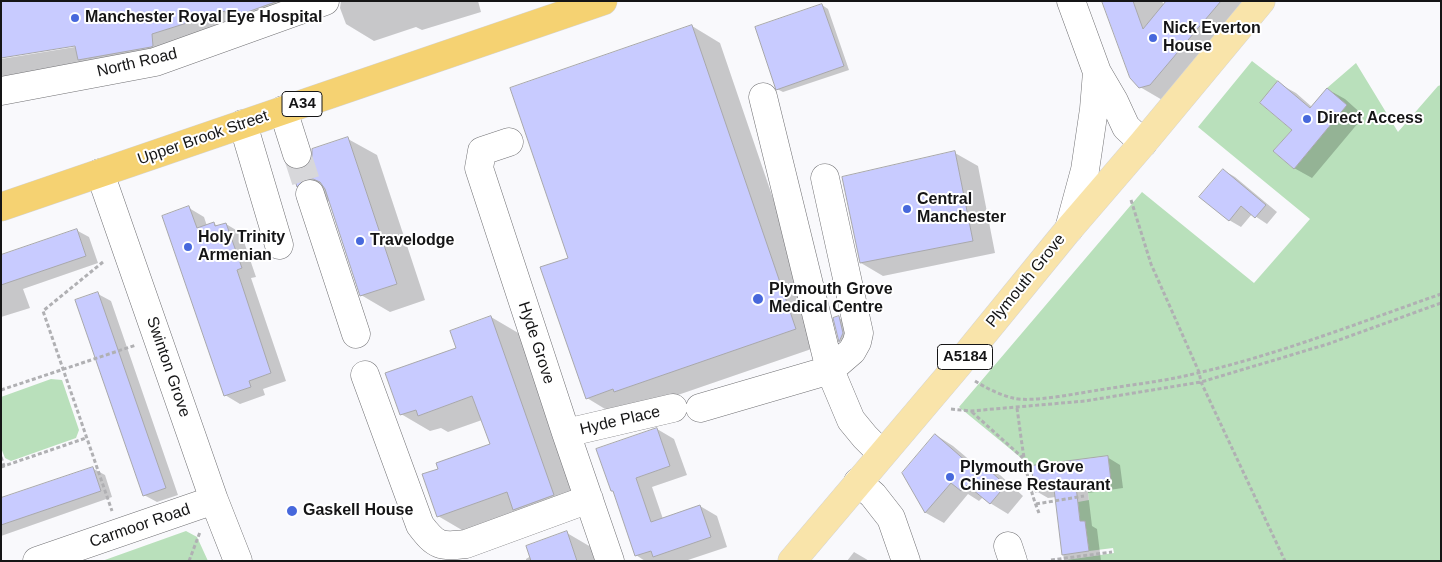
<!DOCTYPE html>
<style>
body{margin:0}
#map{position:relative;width:1442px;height:562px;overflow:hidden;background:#f9f9fc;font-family:Arial,sans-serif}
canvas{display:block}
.frame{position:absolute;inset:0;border:2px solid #151516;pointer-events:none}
</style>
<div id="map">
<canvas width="1442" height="562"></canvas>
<div class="frame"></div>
</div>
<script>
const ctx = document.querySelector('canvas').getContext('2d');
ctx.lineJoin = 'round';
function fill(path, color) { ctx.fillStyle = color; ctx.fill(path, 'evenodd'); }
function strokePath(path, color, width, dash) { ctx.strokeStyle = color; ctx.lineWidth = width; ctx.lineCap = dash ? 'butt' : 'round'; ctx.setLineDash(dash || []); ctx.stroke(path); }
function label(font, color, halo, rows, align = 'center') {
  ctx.font = font + ' Arial,sans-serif'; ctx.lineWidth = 4; ctx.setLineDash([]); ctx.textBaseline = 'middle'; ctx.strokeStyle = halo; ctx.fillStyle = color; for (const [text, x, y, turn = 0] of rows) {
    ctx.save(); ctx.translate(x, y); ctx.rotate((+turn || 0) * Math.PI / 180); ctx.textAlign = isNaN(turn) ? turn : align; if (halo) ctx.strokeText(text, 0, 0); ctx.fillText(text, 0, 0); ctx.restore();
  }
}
const green = new Path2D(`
 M1252 61 1278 81 1260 103 1292 130 1273 151 1294 169 1347 105 1327 88 1356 63 1398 132 1438 86 1441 85V561H1060L1114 553 1113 548 1089 551 1085 521H1080L1078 502 1089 500 1087 485 1111 481 1108 456 1031 466 959 407 1142 192 1254 283 1310 219 1198 127Z
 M51 379 62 380 79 430 76 438 11 461 5 458 1 448V397Z
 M186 531 197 537 208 561H102Z`);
const shadow = new Path2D(`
 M1 1H313L180 50 1 78V59L81 46Z
 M341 1H478L481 12 422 30 416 27 374 41 346 24 340 8Z
 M1103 1H1162L1164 6 1167 1H1274L1176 108 1140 87Z
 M822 5 828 9 849 70 783 92 777 89Z
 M692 26 720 43 823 345 643 407 615 415 587 398 569 258Z
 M1278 83 1296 93 1312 107 1327 89 1345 99 1364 116 1312 178 1294 168V130Z
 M348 139 377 155 425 300 390 312 361 295 330 200 327 202 298 186 302 170 309 166 313 158Z
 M955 153 978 166 995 253 883 276 861 263Z
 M1223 170 1235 177 1277 212 1267 224 1252 214 1241 227 1229 220Z
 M189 208 204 217 207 226 214 224 219 226 226 224 241 233 256 277 251 278 286 381 263 389 265 395 240 404 225 395Z
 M76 230 89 237 98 263 23 289 30 308 1 317V256Z
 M98 294 111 301 178 495 157 502 144 495Z
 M491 317 520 334 583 512 467 533 438 516 439 469 492 444 482 420 448 432 441 428 430 431 401 414 457 349Z
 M839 318 845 321V344L840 341 835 319Z
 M657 429 674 439 687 475 652 487 663 519 700 506 717 516 727 547 685 561H645L636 555 615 492 612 491Z
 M936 435 953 446 979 468 982 465 1000 475 1023 496 1008 514 990 503 983 497 979 501 968 494 944 523 926 513 903 473Z
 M1107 457 1120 465 1123 488 1088 493 1092 526 1097 529 1101 561H1064L1056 497 1048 498 1036 491Z
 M92 468 105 475 112 497 1 536V500Z
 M567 533 596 550 600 561H526V559Z
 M854 552 866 559 869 561H847Z`);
const building = new Path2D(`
 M1 1H278L228 19 225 11 152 34 153 46 151 47 78 60 75 46 1 58Z
 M1102 1H1133L1143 29 1166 1H1221L1150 85 1139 88 1130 78Z
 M822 4 844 66 776 90 755 27Z
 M692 25 796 329 614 392 613 389 586 399 540 267 568 258 510 88Z
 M1278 81 1310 108 1327 88 1347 105 1294 169 1273 151 1292 130 1260 103Z
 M348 137 397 284 360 296 325 189 320 182 313 179H305L297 187 291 168 294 169H302L309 164 312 158V149Z
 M955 151 973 241 860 263 842 177Z
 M1223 169 1266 205 1255 218 1241 206 1229 221 1199 197Z
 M189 206 197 228 214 222 215 226 226 223 242 268 237 270 271 373 249 381 251 387 224 396 162 216Z
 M77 229 86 256 1 285V255Z
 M98 292 166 488 143 496 75 300Z
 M491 316 554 495 513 510 507 492 437 517 422 474 438 469 436 463 490 444 472 396 418 416 416 410 400 415 385 373 456 348 450 331Z
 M839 316 843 333 839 342 833 318Z
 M657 428 670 466 636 478 651 522 700 505 711 537 653 557 651 551 635 556 613 491H611L596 449Z
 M935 434 976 470 982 464 1006 485 990 504 967 485 961 491 951 483 925 513 902 473Z
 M1108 456 1111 481 1076 486 1080 521H1085L1089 551 1062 555 1054 489 1035 492 1031 466Z
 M93 467 101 491 1 525V498Z
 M567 531 577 561H531L526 546Z`);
const minorTunnel = new Path2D(`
 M297 154 310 194`);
const path = new Path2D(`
 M1131 200 1151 264 1199 372 1201 382 1285 561
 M103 262 43 311 112 511
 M975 381C986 388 1000 395 1013 398 1032 403 1078 393 1099 390 1129 385 1159 382 1189 375 1275 356 1358 323 1441 294
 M1 390 136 345
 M1017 408C1022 443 1025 479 1039 513
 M951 409 971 411 1085 401 1201 382 1328 344 1441 303
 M972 412 1023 458
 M1 457 4 466
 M1 467 86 438
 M1036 504 1084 496
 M1051 560 1112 552
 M189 561 200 532`);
const minor = new Path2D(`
 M1071 1 1097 72 1114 101 1126 127 1143 143
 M1 91 155 62 325 1
 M763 97 830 370 851 420 865 437 881 453
 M283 110 297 154
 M243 124 279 245
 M509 142 482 151 479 168 566 433 610 561
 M100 173 214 500 238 561
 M310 194 356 334
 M1069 229 1085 170 1094 109 1097 72
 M365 375 420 525C436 546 440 547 466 544L589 499
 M700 408 830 370 852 351 857 342 859 333 825 178
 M566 433 673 408
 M858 482 873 495 891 518 906 561
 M1008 546 1013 561
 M37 561 214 500`);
const major = new Path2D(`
 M792 561 958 365 1069 229 1143 143 1261 1`);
const highway = new Path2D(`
 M1 207 603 1`);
const markers = [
 [75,18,5,"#4768dc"],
 [1153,38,5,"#4768dc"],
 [1307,119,5,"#4768dc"],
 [907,209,5,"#4768dc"],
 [360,241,5,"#4768dc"],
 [188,247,5,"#4768dc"],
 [758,299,6,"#4768dc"],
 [950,477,5,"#4768dc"],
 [292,511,6,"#4768dc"]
];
const shields = [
 [302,104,40],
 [965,357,55]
];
const shieldNames = [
 ["A34",302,104],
 ["A5184",965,357]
];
const poiNames = [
 ["Manchester Royal Eye Hospital",85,18],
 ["Nick Everton",1163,29],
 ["House",1163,47],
 ["Direct Access",1317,119],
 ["Central",917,200],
 ["Manchester",917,218],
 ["Holy Trinity",198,238],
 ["Armenian",198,256],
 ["Travelodge",370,241],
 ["Plymouth Grove",769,290],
 ["Medical Centre",769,308],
 ["Plymouth Grove",960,468],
 ["Chinese Restaurant",960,486],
 ["Gaskell House",303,511]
];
const streetNames = [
 ["North Road",137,63,-13],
 ["Upper Brook Street",203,138,-19],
 ["Plymouth Grove",1026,281,-51],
 ["Hyde Grove",536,343,72],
 ["Swinton Grove",168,367,71],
 ["Hyde Place",620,421,-13],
 ["Carmoor Road",140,526,-19]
];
fill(green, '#b9e0bb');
fill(shadow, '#0003');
fill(building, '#c8cbff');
strokePath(building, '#a8a8ab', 1);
strokePath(minorTunnel, '#d7d7da', 28, [28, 14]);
strokePath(minor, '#717174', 29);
strokePath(major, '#d5d5d5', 29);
strokePath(highway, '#d5d5d5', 29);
strokePath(path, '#b0b0b3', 3, [4, 2.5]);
strokePath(minor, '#fff', 28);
strokePath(major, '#f9e4aa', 28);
strokePath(highway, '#f5d272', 28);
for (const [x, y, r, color] of markers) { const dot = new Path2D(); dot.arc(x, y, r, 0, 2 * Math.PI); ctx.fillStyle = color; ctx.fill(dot); strokePath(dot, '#fff', 2); }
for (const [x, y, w] of shields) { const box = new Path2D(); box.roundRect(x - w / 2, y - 12.5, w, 25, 4); ctx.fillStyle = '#fff'; ctx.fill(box); strokePath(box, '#151516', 1); }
label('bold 15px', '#151516', null, shieldNames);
label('bold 16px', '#151516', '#fff', poiNames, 'left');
label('16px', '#151516', '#fff', streetNames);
</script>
